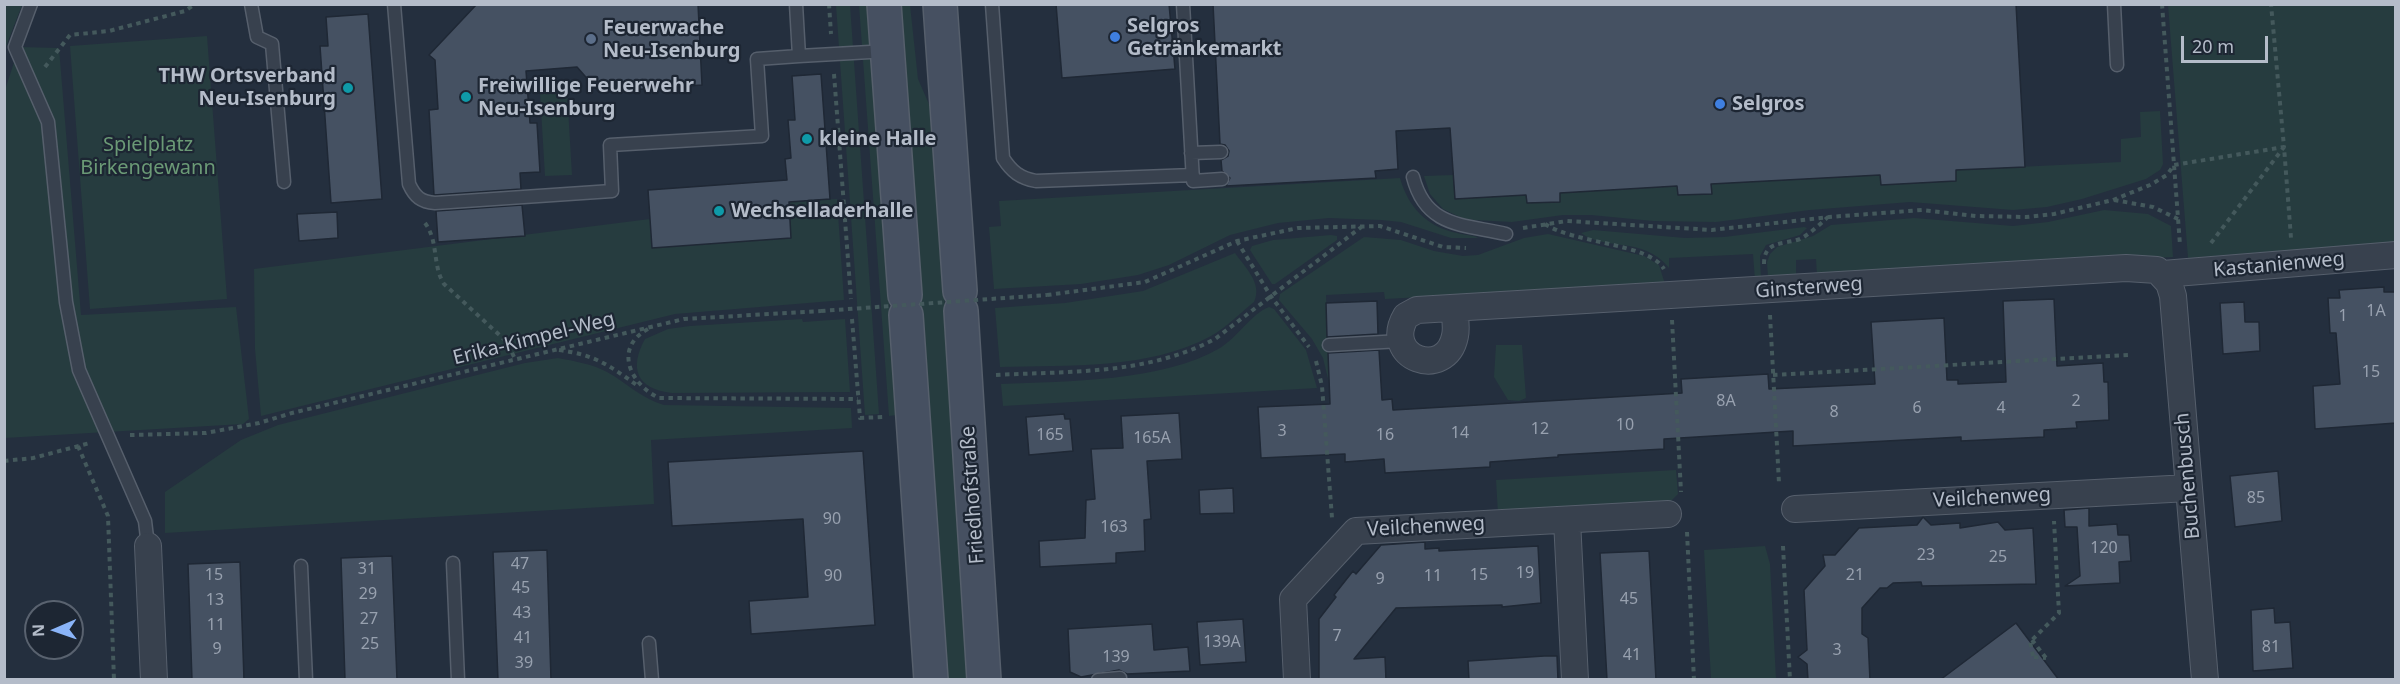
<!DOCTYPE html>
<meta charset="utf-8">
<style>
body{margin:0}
#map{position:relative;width:2400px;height:684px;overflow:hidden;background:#242f3e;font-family:"Noto Sans",sans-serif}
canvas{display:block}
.frame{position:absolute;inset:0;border:6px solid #b4bcc9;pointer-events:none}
.north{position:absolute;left:24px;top:600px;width:60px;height:60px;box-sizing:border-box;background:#1d2633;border:2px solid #59626f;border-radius:50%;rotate:268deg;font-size:16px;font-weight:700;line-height:24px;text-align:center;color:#b4bcc9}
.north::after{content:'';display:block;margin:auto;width:21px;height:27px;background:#8ab4f8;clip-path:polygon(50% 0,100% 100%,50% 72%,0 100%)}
.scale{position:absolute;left:2181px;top:36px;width:87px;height:27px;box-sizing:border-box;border:3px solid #b4bcc9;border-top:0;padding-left:8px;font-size:18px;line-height:21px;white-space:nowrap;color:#b4bcc9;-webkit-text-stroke:4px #1d2633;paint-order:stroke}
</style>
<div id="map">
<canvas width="2400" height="684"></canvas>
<div class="frame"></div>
<div class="north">N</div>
<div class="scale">20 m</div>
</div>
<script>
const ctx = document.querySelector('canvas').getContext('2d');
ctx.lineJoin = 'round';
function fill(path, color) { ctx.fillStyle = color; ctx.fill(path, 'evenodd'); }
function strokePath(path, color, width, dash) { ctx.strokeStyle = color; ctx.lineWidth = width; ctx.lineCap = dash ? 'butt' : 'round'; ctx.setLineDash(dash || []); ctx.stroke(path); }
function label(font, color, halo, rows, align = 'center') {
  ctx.font = font + ' "Noto Sans",sans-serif'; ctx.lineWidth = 4.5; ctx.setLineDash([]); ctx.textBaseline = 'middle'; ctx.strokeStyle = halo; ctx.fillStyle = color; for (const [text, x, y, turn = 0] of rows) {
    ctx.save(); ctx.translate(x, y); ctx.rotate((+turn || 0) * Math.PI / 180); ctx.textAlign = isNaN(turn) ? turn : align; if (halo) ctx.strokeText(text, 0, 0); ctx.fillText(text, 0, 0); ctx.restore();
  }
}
const green = new Path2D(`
 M5 4 22 5 5 49 4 5Z
 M836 5H850L879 414 865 415Z
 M859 5H868L897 415 889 416Z
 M899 5H910L918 79 932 111 970 679H946Z
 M2168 5H2395V242L2188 258Z
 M207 36 227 299 90 309 70 46Z
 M19 47 59 48 81 315 236 307 249 419 243 424 5 438V90Z
 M567 91 572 175 545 176 540 93Z
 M2160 111 2163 164 2160 170 2146 179 2082 199 2047 207 2013 210 1910 202 1810 210 1716 222 1653 221 1591 215H1563L1512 222 1474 220 1462 218 1443 209 1430 194 1424 176 1453 175 1455 199 1526 195 1527 203 1560 202V193L1677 186 1678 195 1712 194 1711 184 1880 175 1881 185 1955 181 1956 170 2121 162V139L2141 137 2140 112Z
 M1400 178C1408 207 1427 227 1457 233 1464 235 1475 235 1478 238H1451L1401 222 1381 220 1329 218 1278 223 1230 235 1169 265 1138 275 1081 284 994 289 989 227 1001 226 999 201Z
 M837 199 844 300 675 314 261 416 255 349 254 269 650 219 791 238 789 202Z
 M2104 210 2148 214 2171 226 2173 257 1817 276 1816 259 1796 260V277L1768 278 1767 262 1770 254 1777 247 1813 236 1831 225 1914 218 2013 226 2048 222Z
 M1804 227 1807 228 1800 235 1766 245 1760 256 1761 279 1755 280 1753 254 1669 258V268C1644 236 1604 251 1581 233L1593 230 1685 238 1724 237Z
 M1548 234 1644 256 1659 265 1665 284 1385 299 1384 292 1326 295 1330 387 1323 358 1312 339 1279 300 1280 294 1364 237 1401 240 1434 251 1463 256 1478 255 1524 238Z
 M1331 235 1337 236V240L1275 284H1272L1250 250 1252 246 1273 240Z
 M1235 253C1245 267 1263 284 1254 302 1240 313 1227 327 1211 336 1148 370 1069 365 1000 367L995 308 1065 303 1143 291Z
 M1269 307 1274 309 1306 350 1317 388 1003 406 1001 384C1067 381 1162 382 1220 348 1238 337 1251 314 1269 307Z
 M802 319 803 322 845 319 850 392 672 393C636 389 629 368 645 339L668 329 690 326Z
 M1496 345H1522L1526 398 1519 401 1508 400 1494 377Z
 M558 358C574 361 592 364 607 372 627 383 642 399 664 405L851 408 852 428 651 440 654 504 165 533V492L241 440 278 425 525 363Z
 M1676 470 1678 494 1668 504 1498 514 1496 480Z
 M1765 546 1770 564 1776 679H1711L1704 550Z`);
const building = new Path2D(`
 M477 4H698L702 85 599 92 577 67 526 71 530 123H537L540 172 520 173 521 189 434 195 429 110 438 109 435 60 429 55Z
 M1056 4H1169L1175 69 1062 78Z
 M1213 4H2016L2025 167 1956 170V181L1881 185 1880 175 1711 184 1712 194 1678 195 1677 186 1560 193V202L1527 203 1526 195 1455 199 1450 128 1396 131 1398 169 1375 171 1376 178 1226 186 1230 178 1222 171 1221 160 1228 156 1229 151 1225 145 1220 144Z
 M368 14 382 199 331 203 320 46H328L326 17Z
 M821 74 830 199 789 202 791 238 652 248 648 190 787 180 785 159 791 158 788 120H795L792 76Z
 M522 205 525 236 438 242 436 211Z
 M337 212 338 238 299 241 297 214Z
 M2384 287V292H2396V423L2315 429 2313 386 2340 384 2336 333H2330L2328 298H2340L2339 290Z
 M2054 299 2057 366 2103 363 2104 382H2108L2109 420 2076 422 2077 428 2044 430V437L1961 441V437L1793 446V431L1664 439V449L1558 455V457L1490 462V467L1385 473 1384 459 1345 462V454L1261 458 1258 407 1330 404 1328 353 1379 350 1382 400 1392 399 1393 410 1682 393 1681 379 1768 374 1769 389 1875 384 1871 322 1944 318 1947 380H1958V384L2006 382 2003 301Z
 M1377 301 1378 334 1327 337 1326 303Z
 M2244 302 2245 322H2259L2260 351 2223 354 2220 303Z
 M1179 413 1182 459 1147 461 1151 519 1144 520 1145 551 1116 553V563L1040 567 1039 541 1085 538 1086 500 1095 499 1091 449 1123 448 1121 416Z
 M1064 414 1065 419H1070L1073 451 1029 455 1026 417Z
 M863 451 875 625 751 634 749 601 808 597 803 519 672 526 668 462Z
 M2278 471 2282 521 2235 527 2230 476Z
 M1233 488 1234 513 1200 514 1199 490Z
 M2089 508V526L2117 524 2118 535H2129L2131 561 2119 562 2120 583 2065 586 2080 576 2077 527H2065L2064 510Z
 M1923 517 1931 525 1960 523V528L1998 522 2005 530 2033 528 2036 584 1922 586 1921 582 1893 583 1887 588H1880L1862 608V634L1868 638 1870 680H1808L1807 664 1798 657 1807 650 1804 590 1825 566 1823 555H1835L1859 528 1917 525Z
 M1425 542V549L1439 548V551L1538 546 1541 603 1502 607V605L1396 608 1354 659 1385 657 1386 680H1319V619L1336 597 1334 595 1353 571 1356 574 1381 545Z
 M547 550 551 680H498L493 552Z
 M1649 551 1656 680H1607L1600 553Z
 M392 556 397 680H345L341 558Z
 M240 562 244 680H192L188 564Z
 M2274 608 2275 623 2290 622 2293 668 2253 671 2251 610Z
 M1243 619 1246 662 1200 665 1197 622Z
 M2016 623 2059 680H1940Z
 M1152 624 1154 650 1188 647 1190 671 1127 674 1119 670 1081 677 1070 672 1068 629Z
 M1544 656H1557L1558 680H1469L1468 661Z`);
const path = new Path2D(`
 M829 4 831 34
 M2162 4 2180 245
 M45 67 70 35 109 31 185 11 195 4
 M834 74 851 299
 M2114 200 2153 207 2178 219
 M425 223C439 242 432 265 444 284L507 342 515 359
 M1545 224C1575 244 1649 243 1664 269
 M1523 228 1567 221 1712 230 1829 217 1922 210 1976 216 2026 217 2054 214 2113 200 2150 185 2167 175 2174 165 2284 147 2271 4
 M1237 241 1270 295 1309 347
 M2211 243 2284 147 2291 238
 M1764 264C1764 240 1783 245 1800 239 1810 234 1820 224 1828 217
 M1047 295 1145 282 1237 241 1298 228 1380 226 1443 247 1466 248
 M1770 315 1779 483
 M852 319 860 418 883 417
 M1672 320 1681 492
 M648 329C613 348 630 384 659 398L858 399
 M559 350C595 355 609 365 638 386
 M1316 361 1322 386 1332 518
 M996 375C1071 371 1146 375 1215 339L1364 225
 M1773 375 2128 355
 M130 435 206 433 259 423 292 413 684 319 821 311
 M78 446 108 516 114 680
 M4 461 33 458 90 443
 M1687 532 1694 680
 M1783 546 1790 680
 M2032 640 2046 658
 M2033 656 2030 642 2059 613 2054 521
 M2034 657 2046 658`);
const lane = new Path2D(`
 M31 4 15 47 48 122 66 302 79 370 145 521 148 546
 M251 4 257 37 272 44 284 182
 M394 4 409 184C415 197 421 202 435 203L612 191 610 145 762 136 757 59 799 56 796 4
 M992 4 1003 158C1012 172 1020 178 1036 181L1193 175
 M1183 4 1193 181 1222 179
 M2114 4 2117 65
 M799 56 888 51
 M1191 153 1221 152
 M1413 177C1426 228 1464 224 1506 234
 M1329 345 1401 341
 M453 563 458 680
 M301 566 306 680
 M649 643 652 680
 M1098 680 1120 678`);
const street = new Path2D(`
 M2163 274 2396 255
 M1454 308C1455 317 1457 327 1455 336 1446 381 1381 358 1406 316L1417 310 2126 268 2157 270 2169 283 2173 296 2205 680
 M1795 509 2189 488
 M1567 520 1575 680
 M148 546 154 680
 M1297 680 1293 599 1356 531 1668 514`);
const secondary = new Path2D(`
 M884 4 905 295
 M940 4 960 291
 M961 311 984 680
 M906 315 931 680`);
const pathBridge = new Path2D(`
 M821 311 1047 295`);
const markers = [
 [1115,37,6,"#3f7fe0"],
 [591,39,6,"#5c6f8a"],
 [348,88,6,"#0f9aa8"],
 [466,97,6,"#0f9aa8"],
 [1720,104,6,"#3f7fe0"],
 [807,139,6,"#0f9aa8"],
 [719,211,6,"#0f9aa8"]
];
const numberNames = [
 ["1A",2376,311],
 ["1",2343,316],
 ["15",2371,372],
 ["8A",1726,401],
 ["2",2076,401],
 ["6",1917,408],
 ["4",2001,408],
 ["8",1834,412],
 ["10",1625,425],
 ["12",1540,429],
 ["3",1282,431],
 ["14",1460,433],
 ["165",1050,435],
 ["16",1385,435],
 ["165A",1152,438],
 ["85",2256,498],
 ["90",832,519],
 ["163",1114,527],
 ["120",2104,548],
 ["23",1926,555],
 ["25",1998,557],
 ["47",520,564],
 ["31",367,569],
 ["19",1525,573],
 ["15",214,575],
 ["15",1479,575],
 ["21",1855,575],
 ["90",833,576],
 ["11",1433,576],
 ["9",1380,579],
 ["45",521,588],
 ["29",368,594],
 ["45",1629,599],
 ["13",215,600],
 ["43",522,613],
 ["27",369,619],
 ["11",216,625],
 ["7",1337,636],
 ["41",523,638],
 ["139A",1222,642],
 ["25",370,644],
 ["81",2271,647],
 ["9",217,649],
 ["3",1837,650],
 ["41",1632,655],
 ["139",1116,657],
 ["39",524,663]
];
const poiNames = [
 ["Selgros",1127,26],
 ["Getränkemarkt",1127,49],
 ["Feuerwache",603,28],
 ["Neu-Isenburg",603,51],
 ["THW Ortsverband",336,76,"right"],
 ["Neu-Isenburg",336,99,"right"],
 ["Freiwillige Feuerwehr",478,86],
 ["Neu-Isenburg",478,109],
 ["Selgros",1732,104],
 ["kleine Halle",819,139],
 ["Wechselladerhalle",731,211]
];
const parkNames = [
 ["Spielplatz",148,145],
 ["Birkengewann",148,168]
];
const streetNames = [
 ["Kastanienweg",2279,265,-5],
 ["Ginsterweg",1809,288,-4],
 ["Erika-Kimpel-Weg",534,339,-14],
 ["Buchenbusch",2188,476,-95],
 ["Friedhofstraße",973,495,-94],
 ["Veilchenweg",1992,498,-3],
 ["Veilchenweg",1426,527,-3]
];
fill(green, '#263c3f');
fill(building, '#455162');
strokePath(building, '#1f2835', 1.5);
strokePath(lane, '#565f6c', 15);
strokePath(street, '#565f6c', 28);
strokePath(secondary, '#565f6c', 36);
strokePath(path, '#44595c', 4, [4.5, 4.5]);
strokePath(lane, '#38414e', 12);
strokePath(street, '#38414e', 26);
strokePath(secondary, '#465061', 33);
strokePath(pathBridge, '#44595c', 4, [4.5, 4.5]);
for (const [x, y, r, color] of markers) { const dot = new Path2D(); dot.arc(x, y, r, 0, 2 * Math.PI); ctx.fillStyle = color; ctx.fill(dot); strokePath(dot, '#1d2633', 2); }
label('16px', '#98a1af', null, numberNames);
label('bold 20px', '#b4bcc9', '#1d2633', poiNames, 'left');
label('20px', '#6b9a76', '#1d2633', parkNames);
label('20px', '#b4bcc9', '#1d2633', streetNames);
</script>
